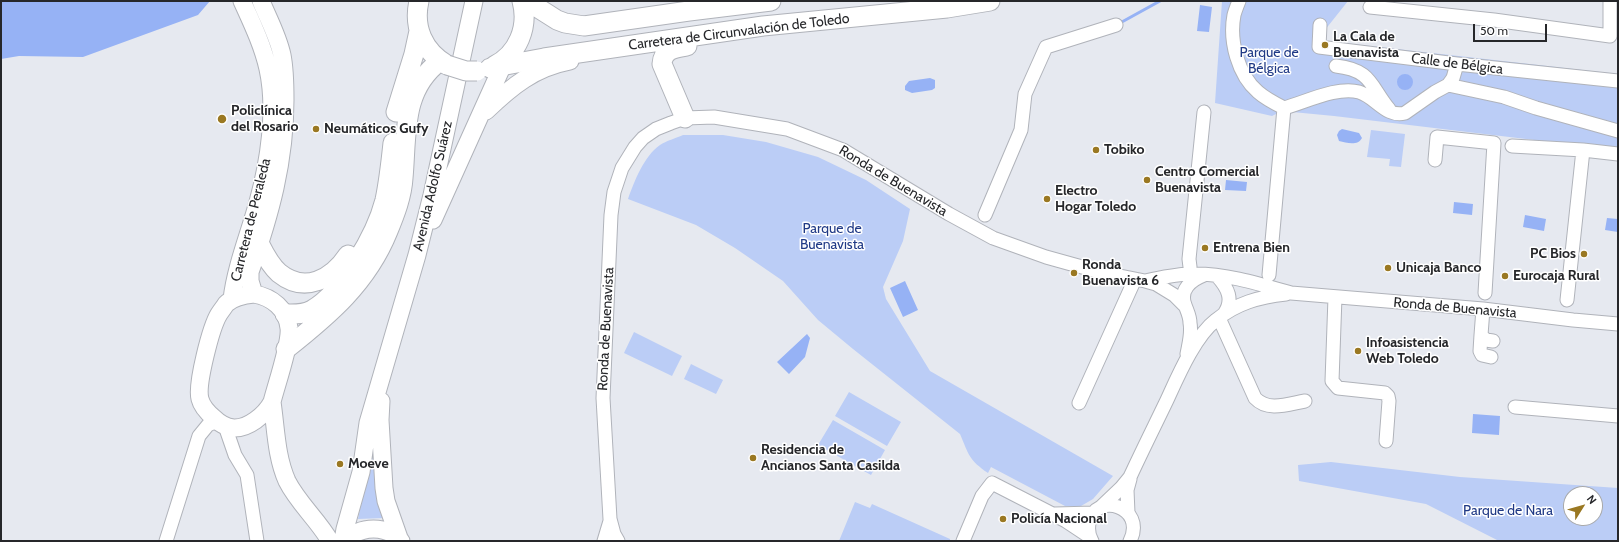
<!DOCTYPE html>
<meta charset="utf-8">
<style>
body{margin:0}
#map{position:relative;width:1619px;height:542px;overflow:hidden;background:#e6e9f0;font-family:Cabin,sans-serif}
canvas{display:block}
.frame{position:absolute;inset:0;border:2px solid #26272a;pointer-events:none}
.north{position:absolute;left:1563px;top:486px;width:40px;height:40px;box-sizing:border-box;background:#fff;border:1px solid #a8a9aa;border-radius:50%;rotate:53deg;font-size:11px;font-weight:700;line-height:16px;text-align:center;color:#26272a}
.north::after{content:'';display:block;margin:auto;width:14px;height:18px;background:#9a7822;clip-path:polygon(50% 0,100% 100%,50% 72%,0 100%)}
.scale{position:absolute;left:1473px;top:24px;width:74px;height:18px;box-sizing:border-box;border:2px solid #26272a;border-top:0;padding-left:5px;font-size:12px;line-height:14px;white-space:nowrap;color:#26272a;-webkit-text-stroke:3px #fff;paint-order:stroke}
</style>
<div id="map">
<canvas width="1619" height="542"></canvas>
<div class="frame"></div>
<div class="north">N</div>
<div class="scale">50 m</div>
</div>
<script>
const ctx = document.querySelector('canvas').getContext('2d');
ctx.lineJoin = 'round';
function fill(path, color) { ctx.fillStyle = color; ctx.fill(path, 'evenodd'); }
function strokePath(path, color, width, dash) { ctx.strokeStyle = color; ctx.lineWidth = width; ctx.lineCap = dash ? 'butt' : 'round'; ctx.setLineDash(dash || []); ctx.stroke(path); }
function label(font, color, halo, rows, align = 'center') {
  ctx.font = font + ' Cabin,sans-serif'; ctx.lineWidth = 3; ctx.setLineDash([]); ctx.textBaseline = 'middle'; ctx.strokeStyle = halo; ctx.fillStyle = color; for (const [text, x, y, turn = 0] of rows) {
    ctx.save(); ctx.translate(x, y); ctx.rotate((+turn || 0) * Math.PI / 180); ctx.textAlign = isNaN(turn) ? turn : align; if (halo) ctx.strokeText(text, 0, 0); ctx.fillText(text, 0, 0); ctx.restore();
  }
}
const green = new Path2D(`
 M1222 1H1348L1317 40 1618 74V150L1334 116 1282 111 1272 116 1215 103Z
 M1371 130 1405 134 1401 167 1389 166 1390 159 1367 157Z
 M683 135H723L766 142 818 157 866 180 910 209 903 241 883 287 886 299 930 371 1113 476 1093 499 1081 506H1065L991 467 988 473C969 460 969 455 960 434L853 349 818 320 783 281 735 248 696 225 628 199C634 182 644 156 660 145 666 141 676 138 683 135Z
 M634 332 682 356 672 376 624 353Z
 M691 364 723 380 716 394 684 379Z
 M849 392 901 422 887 446 835 416Z
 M833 420 885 450 871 475 818 445Z
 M371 455 374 461 384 518 358 519Z
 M1331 462 1460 477 1618 488V541H1499L1426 504 1299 481 1298 465ZM1571 494H1595V518H1571Z
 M855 502 870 508 872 504 950 539V541H839Z`);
const water = new Path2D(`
 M1 1H210L198 15 83 57 19 56 1 59Z
 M1200 5 1212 7 1209 32 1197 31Z
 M1397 82a8 8 0 1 1 16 0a8 8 0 1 1-16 0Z
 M930 78 935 80V88L932 90 912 93 905 90V86L909 81Z
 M1342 129 1359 133 1362 138C1358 146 1347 143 1339 141L1337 135 1339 131Z
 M1226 180 1247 182 1246 191 1225 190Z
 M1454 202 1473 204 1472 215 1453 213Z
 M1525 215 1546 219 1544 231 1523 227Z
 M1607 218 1618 219V232L1605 230Z
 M905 281 918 310 903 317 890 288Z
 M807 334 810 338 805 357 789 374 777 362Z
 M1473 414 1500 416 1499 435 1472 433Z`);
const stream = new Path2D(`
 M1120 23 1160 1`);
const minor = new Path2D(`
 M1239 1C1237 6 1235 11 1234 15 1229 41 1238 75 1258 92 1266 99 1276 104 1284 108 1306 102 1337 86 1359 92 1376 97 1386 118 1405 113L1435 92 1448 85 1453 78 1457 64
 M1370 7 1494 20 1610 36V1
 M1320 25 1319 47 1457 64 1618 81
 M1336 66C1372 70 1370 86 1389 109
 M1448 85 1504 97 1536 108 1618 131
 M1512 146 1583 150 1567 300
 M1583 150 1618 154
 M1435 160 1437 137 1494 143 1485 293
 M985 215 1021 130 1025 94 1046 47 1116 25
 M1190 267 1189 259 1204 112
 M1269 275 1284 108
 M1217 276C1228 288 1234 300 1224 314
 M1145 281C1160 278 1176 274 1191 274 1225 273 1260 284 1291 293L1483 309 1573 320 1618 324
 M1335 297 1332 381 1338 388 1385 393 1388 396 1389 401 1386 441
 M1483 309 1481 335 1486 340 1493 341
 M1219 318 1255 398C1268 412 1288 404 1305 401
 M1481 335 1480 351 1482 355 1491 357
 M1187 354C1189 343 1192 333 1190 323 1190 316 1187 311 1185 305 1179 290 1191 280 1204 275
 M1079 403 1135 279
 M1515 407 1618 416
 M225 426 235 455 247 475 257 541
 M1101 507 1121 488 1130 477C1142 451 1155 425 1167 400 1178 376 1195 336 1216 320 1237 303 1259 297 1286 294
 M1128 513 1127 490 1130 479
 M1055 514 1094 513
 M166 541 199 436 208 425 217 421
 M604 541 610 521
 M618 541 614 534 610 519 603 398 611 215 614 192 622 168 635 147 643 138 656 129 671 123 685 118 714 117 787 129 843 150 949 214 993 238 1046 257 1100 272 1145 281 1156 284 1174 295 1184 305
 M963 541 982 496 992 483 1066 521 1090 537
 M1092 541C1088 535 1088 530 1089 523 1095 491 1147 506 1130 541`);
const major = new Path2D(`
 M486 111C512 86 534 68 570 61
 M433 220 506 58
 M254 294C272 297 287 309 289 328 291 342 276 386 272 402 265 415 248 429 233 428 226 427 219 423 214 418 208 413 202 407 200 399 196 385 211 327 219 314 221 311 224 307 226 304 233 297 244 295 254 294Z
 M254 294 250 281V272C270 215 285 162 285 100 285 85 285 70 282 55 278 36 268 18 261 1
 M232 299C236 266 249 235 258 202 269 162 277 110 268 69 263 46 252 23 242 1
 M381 401 380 420 384 488 386 501 399 538
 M272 402C276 429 276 456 287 481 298 503 318 520 330 541
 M343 541 345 529 361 472 368 423 417 255 432 195 474 1
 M346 541C360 525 387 525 401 541`);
const highway = new Path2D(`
 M419 1C413 27 423 51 447 65
 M527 1 557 20 565 23 584 26 689 11 771 1
 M494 66C518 54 529 27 522 1
 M490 68 544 58 763 26 947 8 990 1
 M396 112 414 54 419 31
 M685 118 662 64C663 49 675 48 687 46
 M260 245C265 255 271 266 279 273 305 294 332 279 348 255
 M285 314C294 314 303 315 312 310 343 292 376 235 385 200 389 181 391 162 393 143
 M286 349C329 315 367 283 388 231 395 214 402 196 403 178 407 136 401 90 440 61`);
const highwayBridge = new Path2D(`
 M447 65 466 71H477`);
const markers = [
 [1325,45,4,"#9a7822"],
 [222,119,5,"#9a7822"],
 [316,129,4,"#9a7822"],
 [1096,150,4,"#9a7822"],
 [1147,180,4,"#9a7822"],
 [1047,199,4,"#9a7822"],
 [1205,248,4,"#9a7822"],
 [1584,254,4,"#9a7822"],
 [1388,268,4,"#9a7822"],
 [1074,273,4,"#9a7822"],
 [1505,276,4,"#9a7822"],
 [1358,351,4,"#9a7822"],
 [753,458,4,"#9a7822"],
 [340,464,4,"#9a7822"],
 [1003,519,4,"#9a7822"]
];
const streetNames = [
 ["Carretera de Circunvalación de Toledo",739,32,-7],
 ["Calle de Bélgica",1457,64,7],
 ["Ronda de Buenavista",893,181,31],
 ["Avenida Adolfo Suárez",433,186,-77],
 ["Carretera de Peraleda",251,220,-76],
 ["Ronda de Buenavista",1455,308,5],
 ["Ronda de Buenavista",606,329,-87]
];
const poiNames = [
 ["La Cala de",1333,37],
 ["Buenavista",1333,53],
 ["Policlínica",231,111],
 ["del Rosario",231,127],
 ["Neumáticos Gufy",324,129],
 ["Tobiko",1104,150],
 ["Centro Comercial",1155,172],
 ["Buenavista",1155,188],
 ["Electro",1055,191],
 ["Hogar Toledo",1055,207],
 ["Entrena Bien",1213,248],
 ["PC Bios",1576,254,"right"],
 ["Ronda",1082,265],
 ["Buenavista 6",1082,281],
 ["Unicaja Banco",1396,268],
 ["Eurocaja Rural",1513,276],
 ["Infoasistencia",1366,343],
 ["Web Toledo",1366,359],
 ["Residencia de",761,450],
 ["Ancianos Santa Casilda",761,466],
 ["Moeve",348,464],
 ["Policía Nacional",1011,519]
];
const parkNames = [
 ["Parque de",1269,53],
 ["Bélgica",1269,69],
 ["Parque de",832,229],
 ["Buenavista",832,245],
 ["Parque de Nara",1508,511]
];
fill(green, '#bbcdf6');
fill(water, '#96b2f5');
strokePath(stream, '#96b2f5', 3);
strokePath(minor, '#b0b3ba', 15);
strokePath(major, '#b0b3ba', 19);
strokePath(highway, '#b0b3ba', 21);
strokePath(minor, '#fff', 13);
strokePath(major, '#fff', 17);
strokePath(highway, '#fff', 19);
strokePath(highwayBridge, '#b0b3ba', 21, []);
strokePath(highwayBridge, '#fff', 19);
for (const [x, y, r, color] of markers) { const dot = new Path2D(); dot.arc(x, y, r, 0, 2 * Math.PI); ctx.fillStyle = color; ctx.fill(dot); strokePath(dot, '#fff', 1.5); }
label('14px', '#26272a', '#fff', streetNames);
label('bold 14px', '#26272a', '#fff', poiNames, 'left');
label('14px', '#203a86', '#fff', parkNames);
</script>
